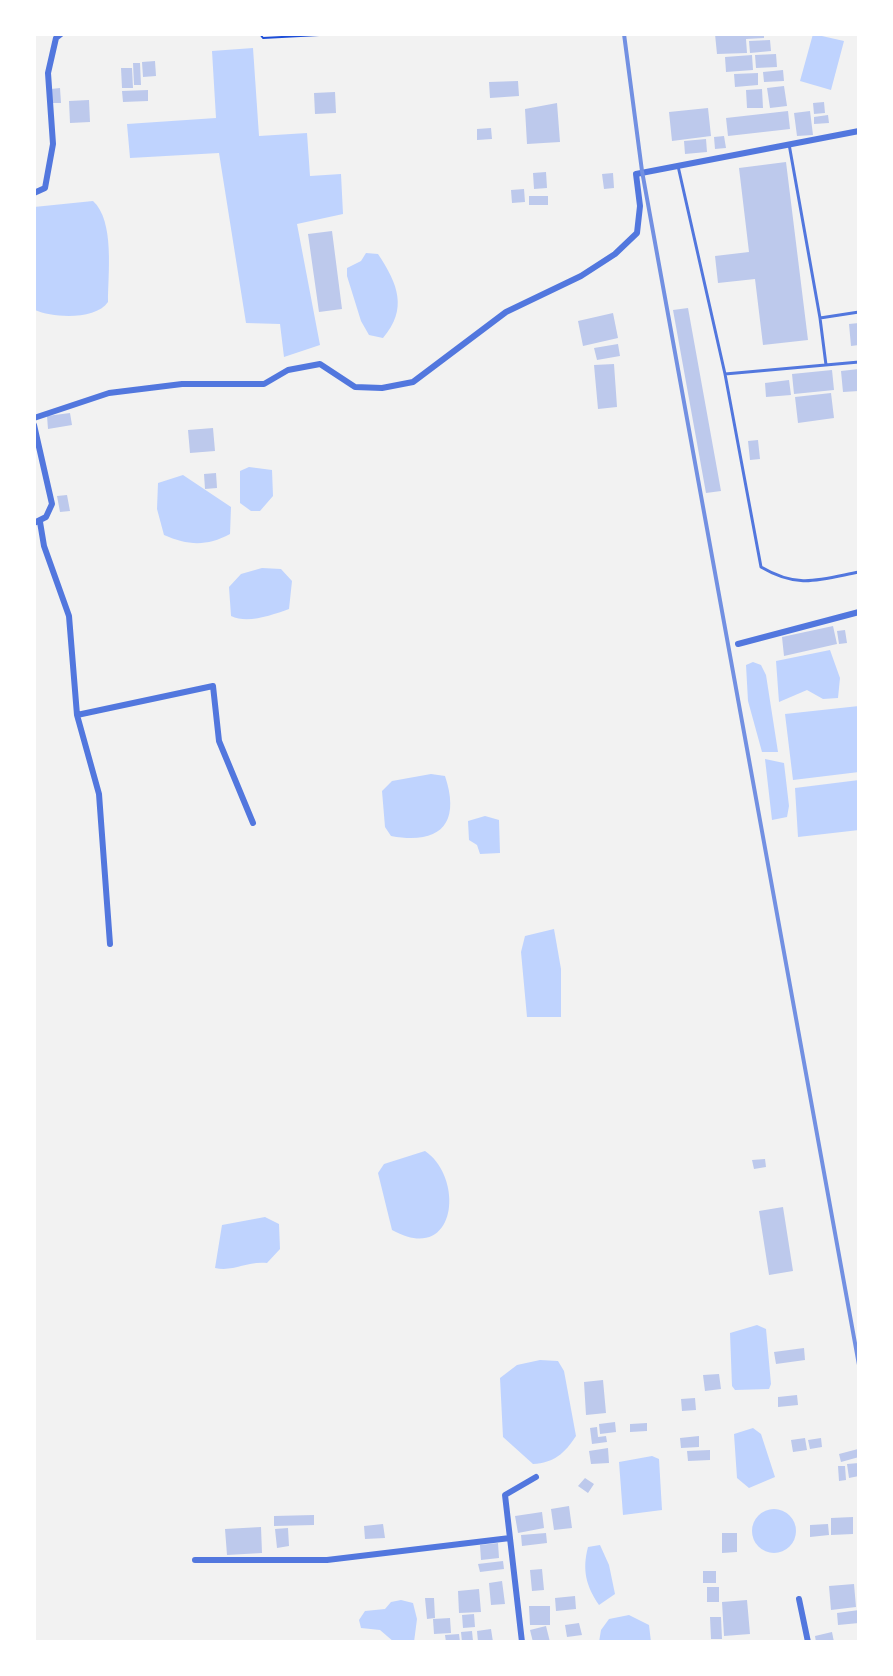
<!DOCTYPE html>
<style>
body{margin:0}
#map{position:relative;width:893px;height:1676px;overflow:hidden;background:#f2f2f2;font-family:Commissioner,sans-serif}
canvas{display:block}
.frame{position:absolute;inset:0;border:36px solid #fff;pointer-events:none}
</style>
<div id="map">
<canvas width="893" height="1676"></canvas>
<div class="frame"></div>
</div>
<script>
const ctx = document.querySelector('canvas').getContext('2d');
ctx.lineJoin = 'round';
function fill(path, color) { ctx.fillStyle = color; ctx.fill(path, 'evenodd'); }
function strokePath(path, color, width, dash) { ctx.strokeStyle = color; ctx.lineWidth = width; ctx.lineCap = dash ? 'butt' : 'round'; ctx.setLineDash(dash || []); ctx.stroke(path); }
const water = new Path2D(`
 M813 34 844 41 831 90 800 81Z
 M253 48 259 136 307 133 310 176 341 174 343 214 297 224 320 345 284 357 280 324 246 323 219 153 130 158 127 124 216 118 212 51Z
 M93 201C115 221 108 274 108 302 96 320 53 318 35 310L34 304V207Z
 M366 253 378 254C398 284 408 309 383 338L369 335 361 321 347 276V268L361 261Z
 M249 467 272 470 273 496 260 511H251L240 503V471Z
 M183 475 231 507 230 534C206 547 187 545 164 535L157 509 158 483Z
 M262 568 281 569 292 581 289 609C272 615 248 624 231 616L229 587 241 574Z
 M830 650 840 678 838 698 823 699 807 690 779 702 776 661Z
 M753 662 761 665 766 675 778 752H762L748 701 746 665Z
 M859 706V772L793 780 785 714Z
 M765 759 784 763 789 806 787 817 772 820Z
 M431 774 445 776C461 824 440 845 391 836L385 827 382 791 392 781Z
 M859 780V830L798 837 795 788Z
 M485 816 499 820 500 853 480 854 477 845 469 840 468 821Z
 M554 929 561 969V1017H527L521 952 525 936Z
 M425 1151C465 1178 457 1266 392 1230L378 1173 384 1164Z
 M265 1217 279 1224 280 1249 267 1263C246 1261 234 1272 215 1268L222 1225Z
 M757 1325 766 1329 771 1384 769 1389 735 1390 732 1386 730 1333Z
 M540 1360 558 1361 564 1371 576 1436C565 1453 554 1463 533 1464L503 1437 500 1378 517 1365Z
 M753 1428 761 1434 775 1477 749 1488 737 1478 734 1434Z
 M652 1456 659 1459 662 1510 623 1515 619 1462Z
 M752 1531a22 22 0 1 1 44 0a22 22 0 1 1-44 0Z
 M600 1545 609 1565 615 1594 599 1605C586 1586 582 1570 588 1547Z
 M401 1600 413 1603 417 1619 414 1642H394L380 1630 361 1628 359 1620 365 1611 385 1609 391 1602Z
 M629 1615 649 1625 651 1642H599L601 1630 609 1619Z`);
const building = new Path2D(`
 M715 34H764V38L746 39 747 53 717 54Z
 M770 40 771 51 750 53 749 41Z
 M776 54 777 67 756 68 755 55Z
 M752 55 753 70 726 72 725 57Z
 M155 61 156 76 143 77 142 62Z
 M133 63H140L141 85H134Z
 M121 68H132L133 88H122Z
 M783 70 784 81 764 82 763 72Z
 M758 73V85L735 87 734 74Z
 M518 81 519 96 490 98 489 82Z
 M784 86 787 106 770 108 767 88Z
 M60 88 61 103H52L51 89Z
 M762 89 763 108H747L746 90Z
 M148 90V101L123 102 122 91Z
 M335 92 336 113 315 114 314 93Z
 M89 100 90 122 70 123 69 101Z
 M824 102 825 113 814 114 813 103Z
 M557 103 560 142 527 144 525 109Z
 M708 108 711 136 672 141 669 112Z
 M788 111 790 129 728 136 726 118Z
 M810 111 813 135 797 136 794 113Z
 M828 115 829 123 814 124V117Z
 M491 128 492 139 477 140V129Z
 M724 136 726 148 715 149 714 137Z
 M706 139 707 152 685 154 684 141Z
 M786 162 808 340 763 345 755 279 718 283 715 256 749 252 739 168Z
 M546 172 547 188 534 189 533 173Z
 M613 173 614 188 604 189 602 174Z
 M524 189 525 202 512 203 511 190Z
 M529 196H548V205H529Z
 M332 231 342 309 319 312 308 234Z
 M688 308 721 491 706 493 673 310Z
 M613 313 618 338 583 346 578 321Z
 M859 323V345L851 346 849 324Z
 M618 344 620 356 597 360 594 348Z
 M614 364 617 407 598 409 594 365Z
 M859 369V391L843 392 841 371Z
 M832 370 834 390 794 394 792 374Z
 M789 380 791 395 766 397 765 383Z
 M831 393 834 418 798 423 795 397Z
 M70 413 72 425 48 429 47 416Z
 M213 428 215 451 190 453 188 430Z
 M758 440 760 459 750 460 748 441Z
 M216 473 217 488 205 489 204 474Z
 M67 495 70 511 60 512 57 496Z
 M833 626 837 644 784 656 782 637Z
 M845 630 847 643 839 644 837 631Z
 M765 1159 766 1167 754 1169 752 1160Z
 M783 1207 793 1271 769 1275 759 1211Z
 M804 1348 805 1360 776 1364 774 1352Z
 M719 1374 721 1389 705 1391 703 1375Z
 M603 1380 606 1413 586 1415 584 1382Z
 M797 1395 798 1405 778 1407V1397Z
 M695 1398 696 1410 682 1411 681 1399Z
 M615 1422 616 1432 600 1434 599 1424Z
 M647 1423V1431L630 1432V1424Z
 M597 1427 598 1437 606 1436 607 1442 592 1444 590 1428Z
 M699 1436V1447L681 1448 680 1438Z
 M805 1438 807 1450 793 1452 791 1440Z
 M821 1438 822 1447 810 1449 808 1440Z
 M608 1448 609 1463 591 1464 589 1451Z
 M858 1449 859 1457 841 1462 839 1454Z
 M710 1450V1460L688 1461 687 1451Z
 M859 1463V1476L849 1478 847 1464Z
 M838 1466H845L846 1480 839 1481Z
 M585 1478 594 1484 588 1493 578 1486Z
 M569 1506 572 1528 554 1530 551 1509Z
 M542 1512 544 1528 518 1533 515 1516Z
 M314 1515V1525L274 1526V1516Z
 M853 1517V1534L831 1535V1518Z
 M383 1524 385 1538 365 1539 364 1526Z
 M828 1524 829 1535 810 1537V1525Z
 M261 1527 262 1553 227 1555 225 1529Z
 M288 1528 289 1546 277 1548 275 1529Z
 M546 1533 547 1543 522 1546 521 1535Z
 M722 1533H737V1552L722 1553Z
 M498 1543 499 1558 481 1560 480 1545Z
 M503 1561 504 1569 480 1572 478 1564Z
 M542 1569 544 1590 532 1591 530 1570Z
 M703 1571H716V1583H703Z
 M502 1581 505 1604 491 1605 489 1583Z
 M854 1584 856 1607 831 1610 829 1586Z
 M707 1587H719V1602H707Z
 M479 1589 481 1612 459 1613 458 1591Z
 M575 1596 576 1609 556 1611 555 1598Z
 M425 1598H434L435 1618 427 1619Z
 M747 1600 750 1634 724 1636 722 1602Z
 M529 1606H550V1625H530Z
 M859 1610V1623L838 1625 837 1613Z
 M474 1614 475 1627 463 1628 462 1615Z
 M710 1617H721L722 1639H711Z
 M450 1618 451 1633 434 1634 433 1619Z
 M579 1623 582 1635 567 1637 565 1625Z
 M546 1626 550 1642H533L530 1630Z
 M491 1629 493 1642H478L477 1631Z
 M472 1631 473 1641 462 1642 461 1632Z
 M832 1632 834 1642H816L815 1636Z
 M459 1634 460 1642H446L445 1635Z`);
const path = new Path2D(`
 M260 34 263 38 338 34`);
const service = new Path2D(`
 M789 144 820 318 859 312
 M678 166 725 374 761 567C798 589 819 580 859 572
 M820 318 826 365
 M725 374 859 362`);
const minor = new Path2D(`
 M34 193 45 188 53 144 48 73 56 38 61 34
 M34 418 109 393 182 384H264L288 370 320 364 355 387 382 388 413 382 506 312 581 276 615 254 637 233 640 206 636 174 859 131
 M34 425 52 504 46 517 34 523
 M40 522 44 546 69 616 77 715 99 794 110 944
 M738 644 859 612
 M77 715 213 686 219 741 253 823
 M195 1560H327L510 1538
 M799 1599 808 1642
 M522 1642 505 1495 536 1477`);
const rail = new Path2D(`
 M624 34 642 171 859 1365`);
fill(water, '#bfd3fe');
fill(building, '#bdc9ec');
strokePath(path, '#1d4ed8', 2);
strokePath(service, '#5277de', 3);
strokePath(minor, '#5277de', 6);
strokePath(rail, '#7290e2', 4);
</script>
